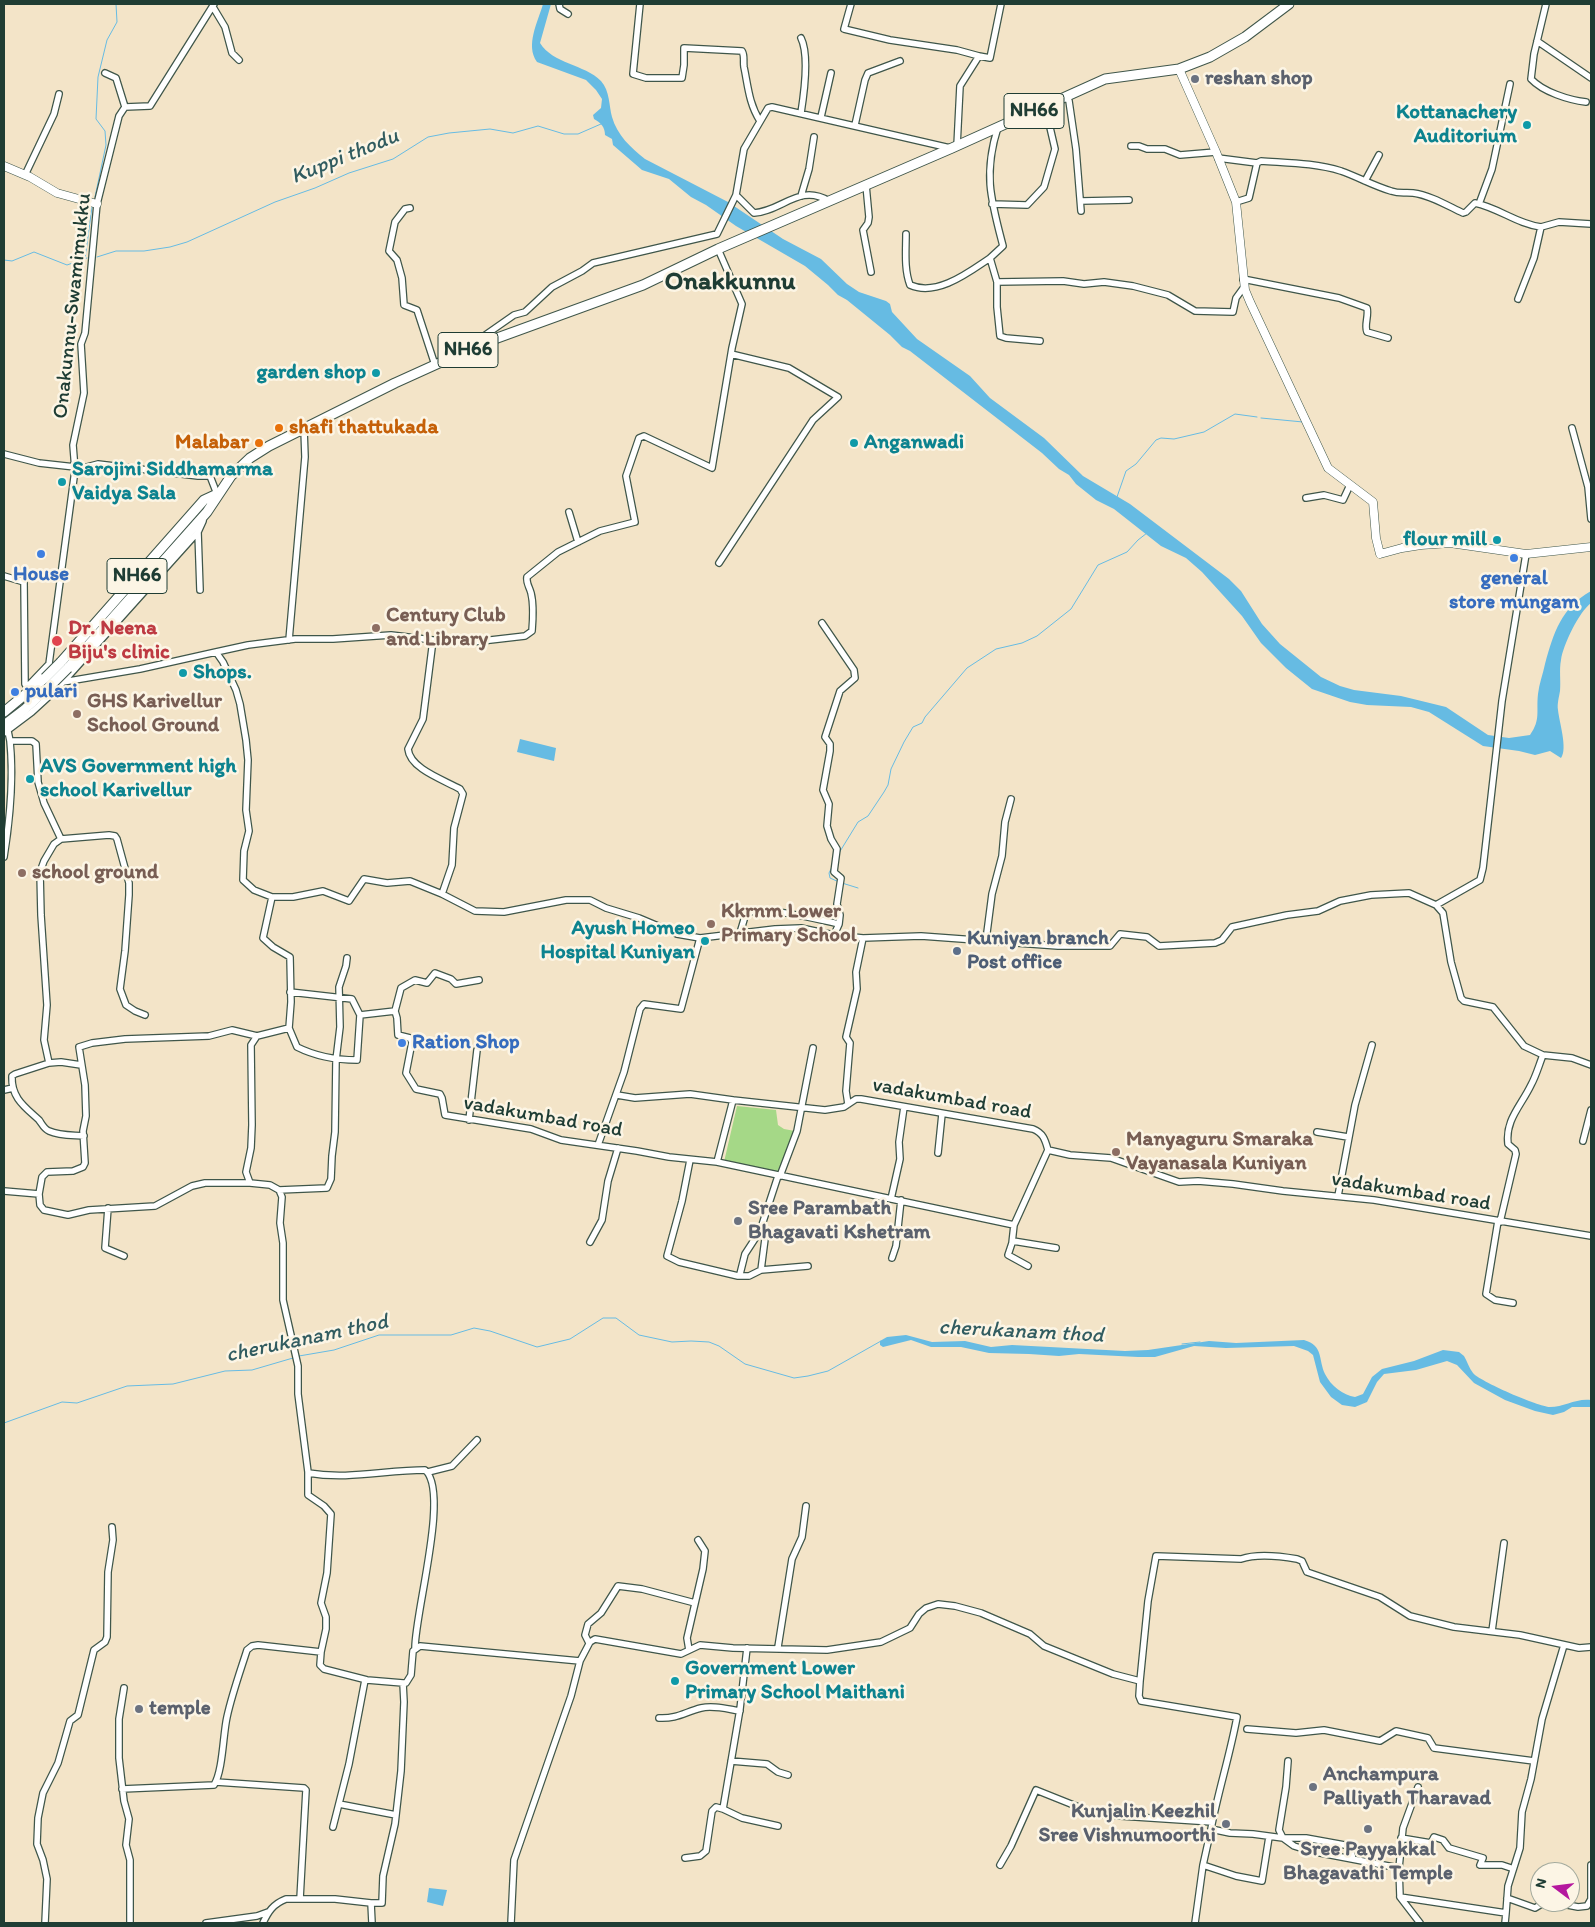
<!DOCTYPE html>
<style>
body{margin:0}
#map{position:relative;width:1595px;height:1927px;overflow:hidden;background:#f3e4c8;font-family:Itim,sans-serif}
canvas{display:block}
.frame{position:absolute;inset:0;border:5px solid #1f3d34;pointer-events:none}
.north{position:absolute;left:1530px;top:1862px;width:50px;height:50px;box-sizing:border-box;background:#fcf5e5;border:1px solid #a4ab9e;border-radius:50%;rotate:285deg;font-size:14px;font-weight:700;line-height:20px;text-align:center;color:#1f3d34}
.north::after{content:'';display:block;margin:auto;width:18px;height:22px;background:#b5179e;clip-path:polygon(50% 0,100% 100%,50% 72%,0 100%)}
</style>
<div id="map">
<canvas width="1595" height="1927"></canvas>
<div class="frame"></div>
<div class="north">N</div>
</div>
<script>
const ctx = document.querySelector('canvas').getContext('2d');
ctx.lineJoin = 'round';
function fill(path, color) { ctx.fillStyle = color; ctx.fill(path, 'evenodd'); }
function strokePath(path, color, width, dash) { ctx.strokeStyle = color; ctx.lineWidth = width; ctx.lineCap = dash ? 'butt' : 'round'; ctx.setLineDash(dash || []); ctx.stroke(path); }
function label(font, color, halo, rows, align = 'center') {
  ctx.font = font + ' Itim,sans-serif'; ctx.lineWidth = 5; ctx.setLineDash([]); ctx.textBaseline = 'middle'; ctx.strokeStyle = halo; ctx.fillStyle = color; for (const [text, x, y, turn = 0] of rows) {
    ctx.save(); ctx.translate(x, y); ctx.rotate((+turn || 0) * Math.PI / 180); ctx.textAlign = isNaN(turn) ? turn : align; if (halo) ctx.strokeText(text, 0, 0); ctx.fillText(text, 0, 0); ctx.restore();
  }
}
const green = new Path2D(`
 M737 1106 776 1110 778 1125 784 1129 795 1131 779 1173 724 1162Z`);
const water = new Path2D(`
 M543 4H551L540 43C553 64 584 64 601 81 610 91 609 106 612 117 617 135 631 148 645 159L728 202 783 239 821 259 847 284 859 292 886 301 890 304 892 312 917 339 970 376 990 398 1044 438 1083 476 1130 504 1229 579 1241 591 1262 624 1280 644 1321 677 1340 686 1354 690 1401 696 1446 707 1488 735 1509 738 1530 735C1541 719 1536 712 1538 694 1539 684 1543 674 1545 664 1554 632 1561 608 1591 591V603C1579 612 1563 645 1561 660 1559 670 1561 681 1560 691 1559 697 1557 704 1558 710 1559 721 1568 749 1561 758L1550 751 1535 755 1519 751 1483 746 1429 712 1411 707 1367 705 1350 702 1312 689 1286 668 1261 643 1242 616 1202 572 1186 558 1161 546 1114 509 1096 500 1076 484 1069 475 1059 469 1042 453 910 351 902 347 890 335 847 300 838 295 828 285 805 266 736 226 706 205 691 197 669 179 642 170 613 145 612 139 605 135C605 127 601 123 594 119L593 115 601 108 602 99 596 90 586 80 537 62C525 45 538 22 543 4Z
 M520 739 556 748 554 761 517 752Z
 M906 1335 932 1342 965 1341 991 1347 1012 1345 1125 1351 1148 1350 1209 1341 1236 1343 1304 1340C1324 1346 1318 1359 1325 1374 1331 1386 1343 1395 1355 1397L1363 1394 1372 1377 1382 1369 1414 1361 1443 1350 1459 1352 1464 1356C1467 1361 1469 1368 1473 1373 1479 1381 1539 1407 1550 1407 1564 1407 1576 1398 1591 1400V1407H1572L1564 1412 1553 1415 1535 1411 1505 1400 1474 1383 1457 1365 1447 1361 1416 1370 1384 1374 1377 1382 1367 1402 1355 1407 1342 1405 1331 1397 1320 1382 1313 1355 1308 1351 1294 1346 1226 1348 1194 1346 1155 1357H1138L1079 1354 1059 1356 1029 1354 989 1353 961 1347H931L911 1340 883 1347 880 1345V1341L887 1337Z
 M429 1888 447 1890 443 1906 427 1902Z`);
const stream = new Path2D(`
 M95 197 106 145 105 131 96 119 98 77 107 40 117 22 116 4
 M97 257 116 251H144L170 247 187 242 275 202 315 188 349 173 393 159 428 137 449 133 490 129 513 133 538 126 564 134H578L601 124
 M85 259 92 207
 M4 260 12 261 34 252 67 265 87 258
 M1261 418 1303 422
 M1117 497 1126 471 1136 464 1156 440 1161 438 1174 439 1204 432 1235 414 1257 417
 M839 853 858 822 868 816 884 792 888 785 891 769 904 742 913 727 922 723 925 717 967 668 996 649 1022 643 1037 636 1071 609 1098 565 1127 552 1138 540 1147 533
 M832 867 829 873 830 878 839 882
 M842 883 858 888
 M1182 1344 1200 1342
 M299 1356 334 1350 379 1335H451L474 1328 490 1331 537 1347 570 1339 603 1318H616L639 1335 672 1342 691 1341 709 1342 719 1346 745 1364 794 1378 808 1376 828 1371 881 1341
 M4 1423 62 1402 77 1403 127 1386 173 1384 225 1371 252 1370 293 1358`);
const minor = new Path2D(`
 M214 4 150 106 125 107 119 116 97 204 85 333 81 344 84 393 73 445 75 470 49 664 63 682 140 669 216 652 223 662 236 690 240 704 246 740 248 760 246 810 249 831 244 851 243 880 254 890 272 897 263 938 273 947 290 957 291 1002 289 1028 257 1036 251 1045 252 1125 251 1148 246 1172 250 1183 270 1185 279 1190 282 1197 280 1223 283 1243V1300L298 1366V1394L308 1472V1495L324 1506 331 1514 327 1573 321 1603 326 1617V1629L321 1652 320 1665 324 1669 367 1680 403 1683H406L411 1675 413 1651 420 1646 580 1661 571 1696 514 1860 511 1923
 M559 4 560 9 568 14
 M640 4 633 74 646 78H682L684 65V48L742 51C745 56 743 61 744 67 748 86 749 104 760 121
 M851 4 844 29 890 40 957 50 979 56
 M1546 4 1534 54 1531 79C1543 92 1569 100 1586 102
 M213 7 225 27 232 53 239 60
 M801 38C809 54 804 94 801 113
 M1537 41 1591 78
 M105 73 116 78 125 107
 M1066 96 1069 101 1076 149 1081 211
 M821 117 831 73
 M855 125 865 80 868 73 900 61
 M998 127C983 174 991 200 1003 246L990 258 997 282 1063 281 1084 284 1104 282 1133 286 1168 295 1195 311 1233 312 1236 298 1244 287
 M957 146 960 86 979 56 990 58 1001 4
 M1131 146H1139L1147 149H1165L1180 155 1216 152
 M1218 158 1257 163
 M25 175 54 114 59 94
 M1365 181 1379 155
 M866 185 869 217 868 223 863 230 871 272
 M736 195 754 213C783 211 799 183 829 201
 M801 196 809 169 814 137
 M1081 201 1129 200
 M1236 202 1249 198 1257 163 1261 161C1288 163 1315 163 1341 171 1358 177 1374 186 1391 191 1400 194 1405 192 1413 193 1430 195 1448 206 1463 213L1466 212 1475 203C1499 208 1517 224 1541 227
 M992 204 1027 205 1044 187 1055 149 1045 106
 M1479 204 1492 169 1510 84
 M410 208 405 209 395 222 389 251 397 260 402 278 404 305 417 310 435 365
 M906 234C906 251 904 269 910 285 937 297 969 272 990 258
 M1243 279 1339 298 1367 308C1369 316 1364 325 1367 332L1388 338
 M997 282V307L1000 336 1006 338 1040 341
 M1518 299 1534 258 1541 227 1559 222 1591 224
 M471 345 514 315 525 312 552 287 582 271 593 263 717 234 736 195 744 149 768 108 772 107 950 148
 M1572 428 1588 487 1591 519
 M4 454 39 463 75 467
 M75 470 98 464 198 476H210L217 494
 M1306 498 1324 495 1343 500 1350 485
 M569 512 578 542
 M198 532 200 590
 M719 563 813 420 838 397 789 368 731 354
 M4 576 24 582 25 684 27 687 49 664
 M822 623 854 670 855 678 840 691 825 737 830 744V751L823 790 829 804 827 826 831 839 837 849 834 872 841 878 837 904 840 915 839 924
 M289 640 305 457 304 429
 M433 640 423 719 408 749C410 769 444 780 460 789L463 794 454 828 452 865 442 894
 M216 652 248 645 295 639H333L391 635 433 640 473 642 525 636 532 631C533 619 534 605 531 593 529 586 526 583 527 577L558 552 600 531 635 522 626 476 639 438 644 436 712 468 732 348 742 304 718 249
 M8 731 10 741H32L36 744 38 782 44 803 61 839 54 844 44 861 40 872 41 915 47 1005 44 1040 49 1063
 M4 733 32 712 56 690 198 532 203 521
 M61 839 109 835 115 836 117 839 129 883V895L125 951 120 989 126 1005 135 1011 145 1015
 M4 857C10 819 14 780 10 741
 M272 897H293L323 891 349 901 364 879 387 883 410 881 442 894 475 911 504 912 566 900H590L606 908 639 918 677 934 700 938 775 929 801 928 834 935 863 938 921 936 1058 946H1110L1120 934 1147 937 1159 946 1215 943 1222 940 1232 927 1287 915 1318 911 1340 901 1371 895 1409 893 1436 905 1443 913 1451 962 1461 998 1464 1001 1493 1007 1524 1046 1543 1055C1539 1065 1536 1076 1531 1085 1521 1106 1505 1120 1508 1144L1515 1150 1516 1154 1500 1222
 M1436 905 1480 880 1483 868 1502 701 1526 554
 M740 933 746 913C767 906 816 919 839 924L834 935
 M986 940 992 894 1002 856 1005 822 1011 799
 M290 992 352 999 360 1015 395 1011 397 1018 398 1035 410 1038 412 1042 406 1073 416 1089 440 1094 442 1098 445 1115 531 1129 561 1140 637 1151 669 1157 717 1162 733 1100 825 1110 844 1107 856 1099H861L1033 1129C1043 1133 1045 1139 1048 1150L1070 1155 1111 1158 1179 1182 1198 1181 1233 1184 1283 1191 1374 1200 1591 1236
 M395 1011 401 988 415 980 427 983 435 973 451 979 456 984 479 980
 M289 1028 297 1047C317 1057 335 1060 357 1060L360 1015
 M1543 1055 1572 1058 1591 1065
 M81 1065 61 1062 49 1063 15 1074 12 1076C11 1098 25 1107 39 1120 42 1124 44 1129 49 1131 60 1136 73 1135 84 1136
 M4 1090 13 1088
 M617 1095 635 1098 690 1094 733 1100
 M848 1104 846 1091 850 1043 846 1037 857 989 856 972 863 938
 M469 1120 477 1050
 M1317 1132 1348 1137
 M1583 1141 1591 1110
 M598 1145 624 1072 640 1009 644 1004 681 1009 700 938
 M938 1153 942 1114
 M690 1160 682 1201 667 1256 679 1262 738 1276 740 1274 745 1254 760 1231 778 1176
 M717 1162 1014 1225 1048 1150
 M780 1176 797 1131 813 1048
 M279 1190 327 1188 331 1179 332 1156 335 1132 336 1060 340 1027 339 987 346 966 347 958
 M4 1191 39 1194 40 1205 44 1210 68 1215 89 1210 155 1206 192 1186 205 1183H250
 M39 1194 42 1177 47 1172 73 1171 83 1167 85 1163 83 1131 86 1116 85 1085 79 1047 92 1043 125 1039 209 1036 232 1030 257 1036
 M1338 1196 1355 1105 1372 1045
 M891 1199 900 1159 899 1142 904 1107
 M108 1208 105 1248 124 1256
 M1498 1221 1486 1294 1495 1300 1513 1303
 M1014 1225 1012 1243 1008 1255 1028 1266
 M1013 1241 1056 1248
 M590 1242 602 1220 608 1181 618 1148
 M892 1258 896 1246 901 1200
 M761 1270 808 1266
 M738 1276H749L761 1270 765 1239 763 1234 759 1232
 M428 1472 452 1466 477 1440
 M308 1473C349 1480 385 1470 425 1470 450 1491 415 1612 415 1648
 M1492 1631 1504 1543
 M589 1643 585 1635 588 1624 601 1613 618 1586 642 1589 695 1603
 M778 1647 792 1559 802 1537 806 1506
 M747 1648 740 1709 723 1809 742 1818 778 1826
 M689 1650 687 1638 703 1569 705 1551 698 1540
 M580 1661 590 1642 595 1639 681 1654 700 1645 733 1648 827 1650 881 1642 910 1628 919 1614 926 1608 938 1604 955 1606 981 1613 1030 1634 1044 1646 1113 1674 1140 1681
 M124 1688 119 1719V1758L124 1801 129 1819 126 1845 130 1860V1923
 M659 1718C677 1719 685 1712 701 1708 713 1705 727 1709 740 1711
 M1247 1729 1296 1733 1324 1730 1380 1741 1396 1731 1428 1738 1434 1748 1534 1761
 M731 1761 767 1764 778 1772 788 1775
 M1288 1761 1286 1787 1279 1830 1283 1838H1306L1350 1846 1353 1859
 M216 1782 304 1788 306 1790 300 1899
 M122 1789 214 1785C223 1771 223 1734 227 1717 232 1694 240 1672 247 1650L252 1646 258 1645 321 1652
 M339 1804 396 1815
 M333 1827 349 1764 365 1680
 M1211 1829C1218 1792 1230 1755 1237 1717L1141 1701 1139 1696 1140 1681 1148 1601 1156 1556 1241 1559C1258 1553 1280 1556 1297 1559L1302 1561 1307 1572 1380 1597 1410 1616 1454 1627 1520 1635 1579 1648 1591 1647
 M1401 1838 1431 1843 1434 1837 1443 1840 1449 1848 1483 1858 1480 1865H1502L1511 1868
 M685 1858 700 1856 706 1851 712 1811 716 1807 723 1809
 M1000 1865 1011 1846 1036 1790 1086 1810 1105 1815 1212 1822
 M1203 1865 1236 1876 1262 1881 1269 1837
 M1591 1865V1899
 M1399 1868 1403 1828 1418 1787
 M1400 1897 1420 1923
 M1507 1898 1535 1908 1545 1902
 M1552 1902 1578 1907 1587 1906 1591 1899
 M371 1903 372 1923
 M1506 1913 1508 1886 1520 1848 1522 1812 1531 1779 1542 1719 1564 1645
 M45 1923 47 1879 43 1860 37 1844 38 1818 43 1793 58 1763 70 1721 78 1715 94 1650 105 1642 107 1637 108 1572 113 1540 112 1527
 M206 1923 257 1916 268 1912
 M263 1923C268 1912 273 1904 286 1899H335L371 1903H382L383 1876 395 1824 401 1771 404 1702 403 1683
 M1195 1923 1203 1865 1211 1829 1230 1833 1253 1834 1283 1838 1294 1846 1310 1851 1399 1868 1400 1897 1506 1913 1505 1923`);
const major = new Path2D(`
 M1179 69 1216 152 1236 202 1245 290 1250 302 1328 468 1373 502 1376 538 1380 554 1402 548 1421 545 1450 543 1526 554 1591 547
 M4 166 30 177 57 193 97 204`);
const highway = new Path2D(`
 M61 662 204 500 217 494
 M68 668 207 512 231 476 250 458 269 446 395 383 459 354 489 341 643 285 718 249 952 148 1105 79 1179 69 1210 57 1245 37 1289 4
 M4 712 45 678
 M4 725 25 709 51 685`);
const highwayBridge = new Path2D(`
 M45 678 61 662
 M51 685 68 668`);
const markers = [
 [1195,79,5,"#6b7280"],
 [1527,125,5,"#0f9aa8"],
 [376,373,5,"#0f9aa8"],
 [279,428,5,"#e8710a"],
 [259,443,5,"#e8710a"],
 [854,443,5,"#0f9aa8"],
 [62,482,5,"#0f9aa8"],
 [1497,540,5,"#0f9aa8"],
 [41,554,5,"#3f7fe0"],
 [1514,558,5,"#3f7fe0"],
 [376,628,5,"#8d6e63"],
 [57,641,6,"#e0444e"],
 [183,673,5,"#0f9aa8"],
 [15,692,5,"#3f7fe0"],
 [77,714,5,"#8d6e63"],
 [30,779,5,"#0f9aa8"],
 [22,873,5,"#8d6e63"],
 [711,924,5,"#8d6e63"],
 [705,941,5,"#0f9aa8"],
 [957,951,5,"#5c6f8a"],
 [402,1043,5,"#3f7fe0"],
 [1116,1152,5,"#8d6e63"],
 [738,1221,5,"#6b7280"],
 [675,1681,5,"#0f9aa8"],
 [139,1709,5,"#6b7280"],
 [1313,1787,5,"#6b7280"],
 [1226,1824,5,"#6b7280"],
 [1368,1829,5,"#6b7280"]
];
const shields = [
 [1034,111,60],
 [468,350,60],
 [137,576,60]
];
const shieldNames = [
 ["NH66",1034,111],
 ["NH66",468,350],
 ["NH66",137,576]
];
const worshipNames = [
 ["reshan shop",1205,79],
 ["Sree Parambath",748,1209],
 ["Bhagavati Kshetram",748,1233],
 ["temple",149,1709],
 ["Anchampura",1323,1775],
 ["Palliyath Tharavad",1323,1799],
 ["Kunjalin Keezhil",1216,1812,"right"],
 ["Sree Vishnumoorthi",1216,1836,"right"],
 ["Sree Payyakkal",1368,1850,"center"],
 ["Bhagavathi Temple",1368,1874,"center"]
];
const cultureNames = [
 ["Kottanachery",1517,113,"right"],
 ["Auditorium",1517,137,"right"],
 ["garden shop",366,373,"right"],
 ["Anganwadi",864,443],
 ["Sarojini Siddhamarma",72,470],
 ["Vaidya Sala",72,494],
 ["flour mill",1487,540,"right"],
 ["Shops.",193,673],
 ["AVS Government high",40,767],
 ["school Karivellur",40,791],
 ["Ayush Homeo",695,929,"right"],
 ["Hospital Kuniyan",695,953,"right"],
 ["Government Lower",685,1669],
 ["Primary School Maithani",685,1693]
];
const streetNames = [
 ["Onakunnu-Swamimukku",73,306,-84],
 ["vadakumbad road",952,1099,10],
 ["vadakumbad road",543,1117,10],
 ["vadakumbad road",1411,1192,9]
];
const foodNames = [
 ["shafi thattukada",289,428],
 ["Malabar",249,443,"right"]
];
const shopNames = [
 ["House",41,575],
 ["general",1514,579],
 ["store mungam",1514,603],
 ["pulari",25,692,"left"],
 ["Ration Shop",412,1043,"left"]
];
const educationNames = [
 ["Century Club",386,616],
 ["and Library",386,640],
 ["GHS Karivellur",87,702],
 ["School Ground",87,726],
 ["school ground",32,873],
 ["Kkrnm Lower",721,912],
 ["Primary School",721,936],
 ["Manyaguru Smaraka",1126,1140],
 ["Vayanasala Kuniyan",1126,1164]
];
const healthNames = [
 ["Dr. Neena",68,629],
 ["Biju's clinic",68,653]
];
const serviceNames = [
 ["Kuniyan branch",967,939],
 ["Post office",967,963]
];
const waterNames = [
 ["Kuppi thodu",345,157,-22],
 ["cherukanam thod",1021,1332,3],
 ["cherukanam thod",307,1339,-12]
];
const districtNames = [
 ["Onakkunnu",730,282]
];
fill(green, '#a5d887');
fill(water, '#66bbe3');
strokePath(stream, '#66bbe3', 1);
strokePath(minor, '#3f564a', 8);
strokePath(major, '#3f564a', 9);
strokePath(highway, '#3f564a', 11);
strokePath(minor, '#fff', 5.5);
strokePath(major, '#fff', 8);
strokePath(highway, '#fff', 9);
strokePath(highwayBridge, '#3f564a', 11, []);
strokePath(highwayBridge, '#fff', 9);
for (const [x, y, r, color] of markers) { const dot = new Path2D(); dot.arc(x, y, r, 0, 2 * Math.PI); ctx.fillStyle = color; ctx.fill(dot); strokePath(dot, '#fcf5e5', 2); }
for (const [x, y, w] of shields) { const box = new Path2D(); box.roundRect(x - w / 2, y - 17.5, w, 35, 4); ctx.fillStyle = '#fcf5e5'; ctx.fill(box); strokePath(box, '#1f3d34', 1); }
label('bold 20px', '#1f3d34', null, shieldNames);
label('bold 21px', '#5b616d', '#fcf5e5', worshipNames, 'left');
label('bold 21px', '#0d838f', '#fcf5e5', cultureNames, 'left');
label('21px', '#1f3d34', '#fcf5e5', streetNames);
label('bold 21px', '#c56008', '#fcf5e5', foodNames, 'left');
label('bold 21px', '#366cbe', '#fcf5e5', shopNames);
label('bold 21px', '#785e54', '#fcf5e5', educationNames, 'left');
label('bold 21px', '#be3a42', '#fcf5e5', healthNames, 'left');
label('bold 21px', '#4e5e75', '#fcf5e5', serviceNames, 'left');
label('italic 22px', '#315c60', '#fcf5e5', waterNames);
label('bold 26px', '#1f3d34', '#fcf5e5', districtNames);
</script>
